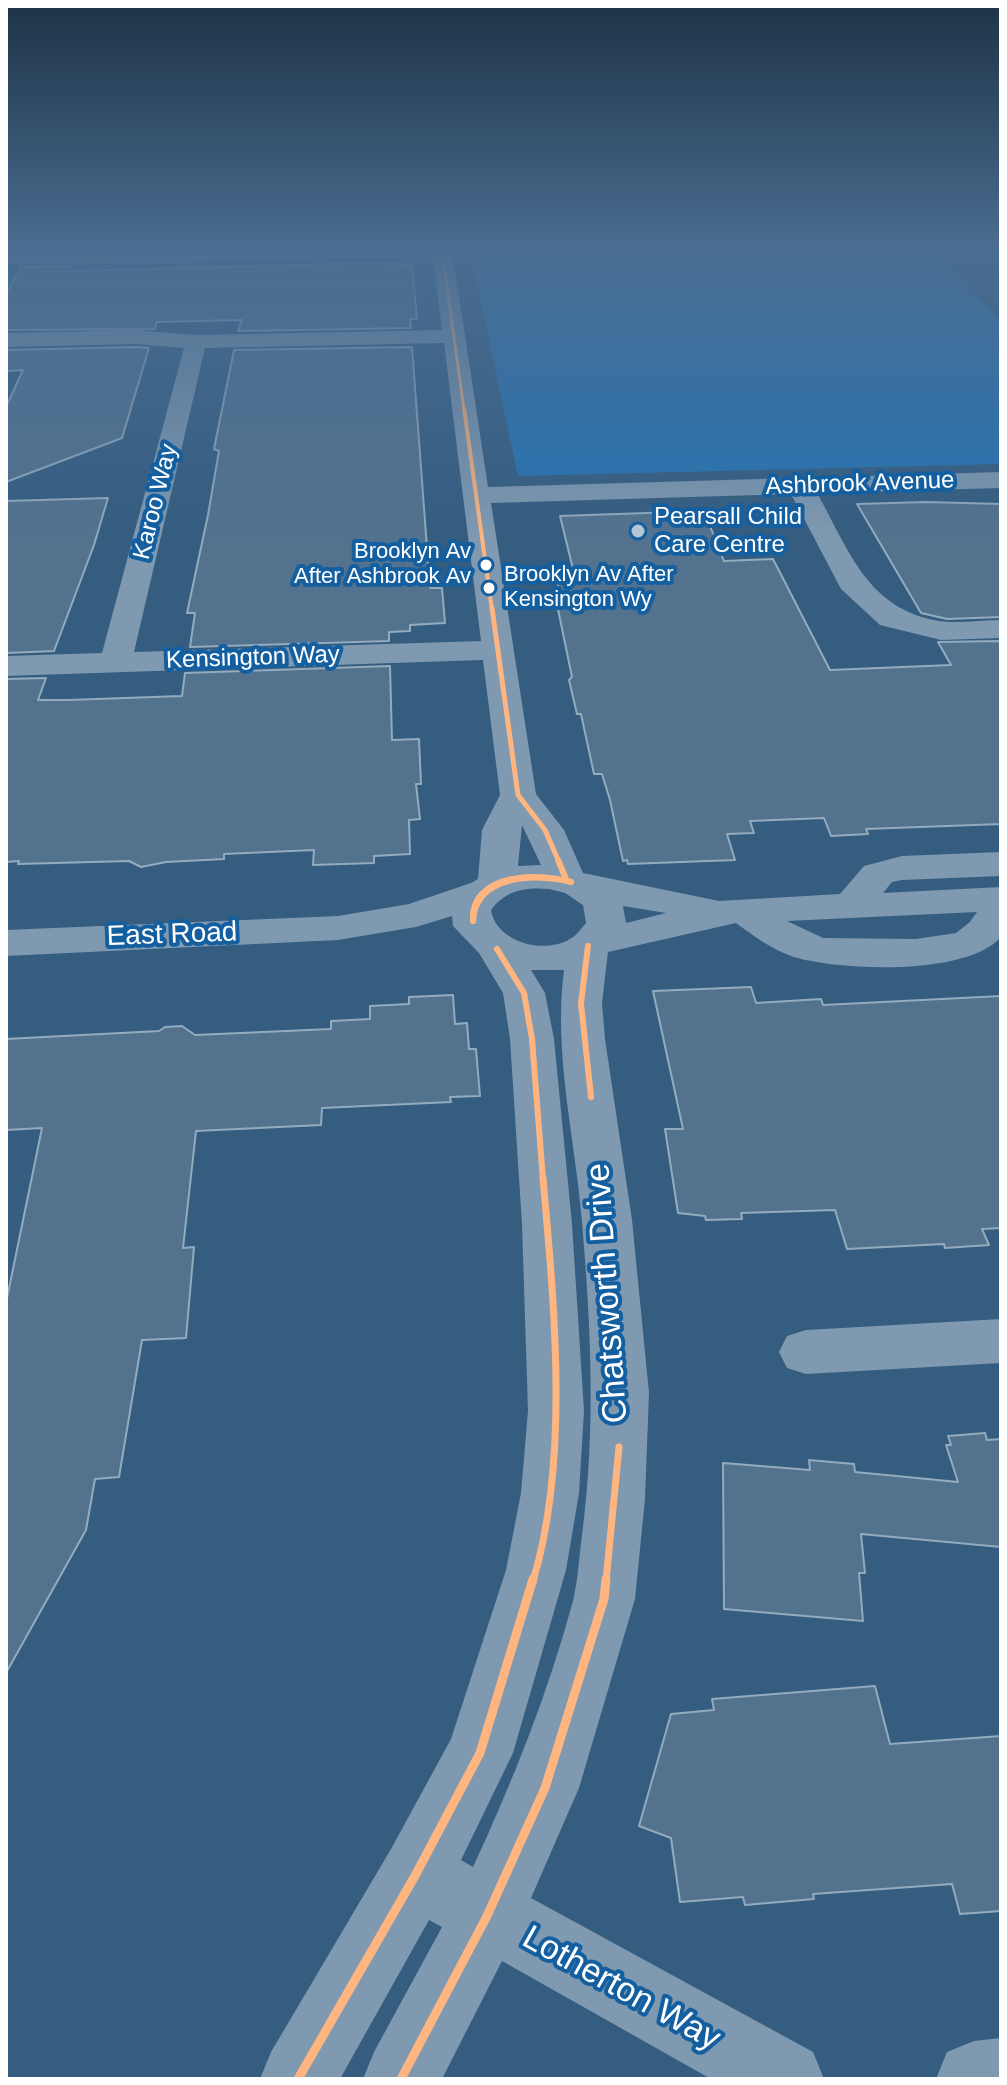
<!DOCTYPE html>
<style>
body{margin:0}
#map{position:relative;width:1007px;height:2085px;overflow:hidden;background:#345d80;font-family:Helvetica,sans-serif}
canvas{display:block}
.frame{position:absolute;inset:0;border:8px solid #fff;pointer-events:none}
</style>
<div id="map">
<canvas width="1007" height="2085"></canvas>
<div class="frame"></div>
</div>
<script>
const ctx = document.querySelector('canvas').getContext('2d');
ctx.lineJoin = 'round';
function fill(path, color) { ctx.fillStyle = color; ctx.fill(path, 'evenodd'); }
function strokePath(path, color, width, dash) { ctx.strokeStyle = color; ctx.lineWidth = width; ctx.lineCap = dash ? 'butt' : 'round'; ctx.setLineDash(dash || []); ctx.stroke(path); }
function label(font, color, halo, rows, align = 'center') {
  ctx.font = font + ' Helvetica,sans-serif'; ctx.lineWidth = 8; ctx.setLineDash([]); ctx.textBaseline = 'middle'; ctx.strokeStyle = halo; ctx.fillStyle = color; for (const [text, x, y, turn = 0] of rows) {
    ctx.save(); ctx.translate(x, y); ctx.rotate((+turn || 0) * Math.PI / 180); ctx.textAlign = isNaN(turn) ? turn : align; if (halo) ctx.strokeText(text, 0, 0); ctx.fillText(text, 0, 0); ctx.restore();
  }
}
const green = new Path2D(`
 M470 250H934L1001 321V464L518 476Z`);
const building = new Path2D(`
 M370 263 412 265 417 319H410L411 328 238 331 242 320 157 322 155 329 6 330V294L21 267 71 266 69 271Z
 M136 347 149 348 122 438 6 482V407L23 370 6 371V350Z
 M412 347 430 588H442L445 623 410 625V631L389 632V641L190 647 195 613H187L208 515 219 451 214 449 234 350Z
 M108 498 94 545 54 651 6 653V501Z
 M927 502 1001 504V617L947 619 921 613 857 504Z
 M704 511 724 561 773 559 830 670 951 665 938 642 1001 641V824L866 829 868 834 831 836 824 818 750 821 754 833 727 834 735 860 628 864 627 860 623 861 610 800 602 774H594L581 714H577L569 680 572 677 554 590H559L555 570 573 569 560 516Z
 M390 666 392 740 419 739 421 784H416L420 819 409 820 410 854 374 856V863L313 865 314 850 224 854V859L166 862 141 867 129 861 18 864 19 861 6 862V679L46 678 38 700H68L182 696 185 673Z
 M751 987 756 1003 821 999 823 1005 1001 996V1228L982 1229 989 1245 945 1248 944 1244 847 1249 835 1210 741 1213 742 1219 706 1220 705 1216 678 1213 665 1129H683L653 991Z
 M453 995 455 1024 467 1023 469 1049H476L480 1096 450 1097 451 1102 322 1108 321 1125 196 1131 183 1248 194 1247 186 1338 142 1340 119 1477 95 1479 86 1530 6 1673V1303L42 1128 6 1130V1039L159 1031 165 1027 182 1026 195 1035 331 1029V1021L370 1019V1006L409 1004V997Z
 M985 1433 987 1440 1001 1439V1547L861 1534 865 1573H859L863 1621 724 1609 723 1463 810 1470 809 1460 854 1464 855 1472 958 1482 946 1445H951L948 1436Z
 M875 1686 890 1744 1001 1736V1911L960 1914 952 1884 813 1894 814 1899 745 1905 743 1897 680 1902 671 1838 639 1826 671 1714 714 1710 712 1699Z`);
const minor = new Path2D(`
 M6 250H452L488 487 1001 472V488L817 493C849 550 867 609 939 621 958 624 981 620 1001 620V638L941 640 880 625 841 589 791 494 491 503 536 794 564 830 583 873 719 901 840 894 864 866 902 856 1001 852V876L902 880 892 882 883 893 1001 887V937C967 976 841 971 794 957 772 950 754 936 736 923L608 952 602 1003 605 1039 632 1220 649 1393 645 1499 635 1599 579 1788 531 1898 813 2052 824 2079H711L502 1961 442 2079H363L374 2052 442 1927 429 1920 340 2079H260L271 2052 391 1849 451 1739 506 1570 521 1493 528 1411 522 1224 510 1039 503 993 479 953 453 926 452 916 416 927 338 940 6 956V930L338 916 409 904 471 883 478 879 482 830 500 795 483 660 6 676V656L102 653 184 348 136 344 6 347V333L136 330 196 335 442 330 433 257 93 264 6 262ZM444 343 481 641 134 652 205 348ZM522 825 541 865 518 866ZM549 889 565 893 583 905 586 923C582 927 578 934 573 937 547 956 496 943 491 910 506 890 525 887 549 889ZM623 906 666 913 626 923ZM977 912 970 922 956 933 916 939 823 938 787 921ZM531 970H564C553 1053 575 1138 582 1222 591 1329 596 1428 582 1535 579 1557 578 1580 573 1601 548 1693 513 1781 473 1867L461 1860 513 1753 566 1570 579 1493 584 1411 572 1224 554 1039 545 993Z
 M1001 1319V1363L806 1374 787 1368 779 1352 787 1336 806 1330Z
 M1001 2038V2079H936L947 2052 974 2041Z`);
const bus1Far5 = new Path2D(`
 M442 250 464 410`);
const bus1Far4 = new Path2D(`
 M464 408 492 610`);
const bus1Far3 = new Path2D(`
 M492 608 518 795 545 830 559 862`);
const bus1Far2 = new Path2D(`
 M558 860 566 879
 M473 921C470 873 539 872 571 882
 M473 921C475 874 537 873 571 882
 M588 946 581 1003 591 1097
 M497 949 524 993 532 1039 543 1180`);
const bus1Far1 = new Path2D(`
 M533 1581C570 1459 554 1304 543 1178
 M606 1581 619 1447`);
const bus1 = new Path2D(`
 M298 2079 416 1874 480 1753 533 1579
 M401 2079 487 1916 545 1788 604 1599 606 1579`);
const markers = [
 [638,531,8,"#b8c6d3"],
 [486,565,7,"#fff"],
 [489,588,7,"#fff"]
];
const farBusnames = [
 ["Brooklyn Av",471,552],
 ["After Ashbrook Av",471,577],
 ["Brooklyn Av After",504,575,"left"],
 ["Kensington Wy",504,600,"left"]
];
const farStreetnames = [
 ["Ashbrook Avenue",860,484,-2],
 ["Karoo Way",156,502,-76],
 ["Kensington Way",253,658,-2]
];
const farPoinames = [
 ["Pearsall Child",654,517],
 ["Care Centre",654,545]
];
const streetNames = [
 ["East Road",172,935,-2]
];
const nearStreetnames = [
 ["Chatsworth Drive",608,1293,-94],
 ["Lotherton Way",621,1989,29]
];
fill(green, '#2574b5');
fill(building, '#52728e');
strokePath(building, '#94abbe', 2);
fill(minor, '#7f99b0');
strokePath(bus1Far5, '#ffb580', 3);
strokePath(bus1Far4, '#ffb580', 4);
strokePath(bus1Far3, '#ffb580', 5);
strokePath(bus1Far2, '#ffb580', 6);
strokePath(bus1Far1, '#ffb580', 7);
strokePath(bus1, '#ffb580', 9);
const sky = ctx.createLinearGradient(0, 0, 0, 542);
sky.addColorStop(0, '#1d3346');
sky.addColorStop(0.46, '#4a6d91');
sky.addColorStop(1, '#4a6d9100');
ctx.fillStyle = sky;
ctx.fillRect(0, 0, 1007, 542);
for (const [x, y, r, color] of markers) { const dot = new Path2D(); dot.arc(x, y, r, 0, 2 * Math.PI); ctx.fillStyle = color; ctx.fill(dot); strokePath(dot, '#145fa0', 3); }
label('22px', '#fff', '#145fa0', farBusnames, 'right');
label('24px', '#fff', '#145fa0', farStreetnames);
label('24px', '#fff', '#145fa0', farPoinames, 'left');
label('28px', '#fff', '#145fa0', streetNames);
label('34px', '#fff', '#145fa0', nearStreetnames);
</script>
